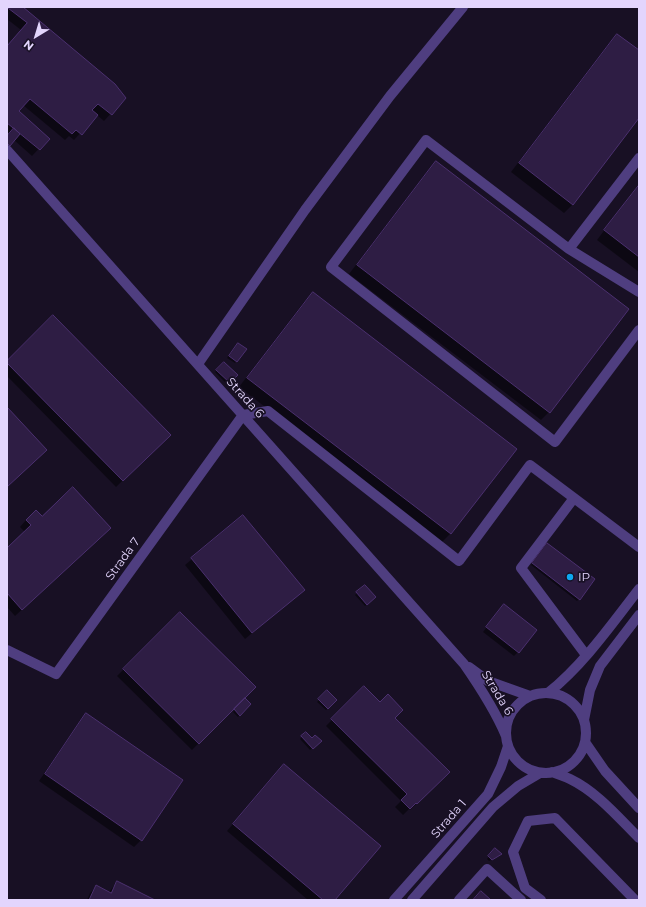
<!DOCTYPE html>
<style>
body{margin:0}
#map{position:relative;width:646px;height:907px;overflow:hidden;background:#181024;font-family:Montserrat,sans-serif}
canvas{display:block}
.frame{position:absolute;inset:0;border:8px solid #e3d5fd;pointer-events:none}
.north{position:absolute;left:16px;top:16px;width:40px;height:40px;-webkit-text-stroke:3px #181024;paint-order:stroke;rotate:218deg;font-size:11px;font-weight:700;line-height:16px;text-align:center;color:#e3d5fd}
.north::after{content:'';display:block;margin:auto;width:14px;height:18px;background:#e3d5fd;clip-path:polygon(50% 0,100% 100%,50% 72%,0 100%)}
</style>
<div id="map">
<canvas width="646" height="907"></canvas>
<div class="frame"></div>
<div class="north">N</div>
</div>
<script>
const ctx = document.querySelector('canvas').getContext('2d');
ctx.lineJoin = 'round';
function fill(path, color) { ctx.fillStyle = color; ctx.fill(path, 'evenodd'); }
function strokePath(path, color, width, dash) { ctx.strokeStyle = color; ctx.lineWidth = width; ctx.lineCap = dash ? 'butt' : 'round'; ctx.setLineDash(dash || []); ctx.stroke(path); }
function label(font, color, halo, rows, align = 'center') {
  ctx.font = font + ' Montserrat,sans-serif'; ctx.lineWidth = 3.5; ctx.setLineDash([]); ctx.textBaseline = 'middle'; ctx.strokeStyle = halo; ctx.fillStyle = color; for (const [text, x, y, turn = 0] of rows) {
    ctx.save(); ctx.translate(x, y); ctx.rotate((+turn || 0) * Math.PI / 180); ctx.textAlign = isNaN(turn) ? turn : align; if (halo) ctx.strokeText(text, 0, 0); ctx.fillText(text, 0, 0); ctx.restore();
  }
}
const shadow = new Path2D(`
 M7 7H22L125 98 104 121 97 115 74 140 69 136 65 140 23 105 17 112 48 139 32 156 14 140 7 146V137L8 136 7 135V47L21 30 7 19Z
 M617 35 639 51V116L573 204 564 213 511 172 609 43Z
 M436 162 549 412 541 420 349 274 428 171Z
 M639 184V272L597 240Z
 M313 293 516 449 450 534 442 542 239 387 304 302Z
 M236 346V361L235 363 227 358Z
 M7 362 169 435 116 487 7 376Z
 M224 363 236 375 227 384 215 372Z
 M243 516 304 590 245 639 185 565Z
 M42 517 103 535 15 616 7 607V549L25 532 20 527 26 520Z
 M545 546 579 599 577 601 531 565Z
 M364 586 374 597 365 606 355 595Z
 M500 610 518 652 514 656 483 632Z
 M180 613 254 687 192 750 117 676Z
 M364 687 448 772 410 810 409 809 403 815 395 807 401 801 326 726Z
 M327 692 336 700 326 710 317 702Z
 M245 699 250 704 238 717 233 712Z
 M87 715 141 840 134 847 39 781 80 721Z
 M305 733 312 740 320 741 310 750 300 739Z
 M278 771 334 900H308L227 831Z
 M495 850 499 856 489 861 487 859Z
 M117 882 153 900H87L90 893 97 886 109 892Z`);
const building = new Path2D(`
 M7 7H23L115 84 126 98 112 115 98 104 92 110 98 115 82 135 76 130 72 134 30 99 19 111 50 139 40 150 7 123V46L27 23Z
 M617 34 639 50V118L573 205 519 163Z
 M14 128 20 134 10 146 7 143V136Z
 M436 161 629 309 550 413 357 265Z
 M639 185V257L604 230Z
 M313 292 517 449 451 534 247 378Z
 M53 315 171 435 123 481 7 363V361Z
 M238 343 247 349 237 362 229 356Z
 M224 362 238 375 230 383 216 370Z
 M7 407 47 450 7 487Z
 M73 487 111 528 22 610 7 593V548L31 525 26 520 36 510 42 516Z
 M243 515 305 590 252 633 191 558Z
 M547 543 595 579 580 600 532 563Z
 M365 585 376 597 367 605 356 592Z
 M504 604 537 630 519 653 486 627Z
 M180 612 256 687 199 744 123 669Z
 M364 686 380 702 388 694 403 710 395 718 450 772 417 804 416 803 410 809 401 800 407 794 331 719Z
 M327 690 337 700 328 709 318 699Z
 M245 698 251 704 240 716 234 709Z
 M86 713 183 780 142 841 45 774Z
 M306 732 312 738 315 735 322 741 313 749 301 736Z
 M284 764 381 846 335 900H323L233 824Z
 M495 848 502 854 492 860 488 856Z
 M117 881 155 900H89L96 885 111 893Z
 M481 891 491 900H473Z`);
const minor = new Path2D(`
 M7 150 464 664C480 687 495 710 506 736
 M569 249 639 158
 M639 292 569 249 426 140 331 267 555 442 639 330
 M198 364 305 210 390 96 463 7
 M7 650 56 674 243 415 268 411 459 561 530 465 574 498
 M586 655 521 568 574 498 639 547
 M469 667 488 681 530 696
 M548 693C584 664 611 625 639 589
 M506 733a40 40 0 1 1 80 0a40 40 0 1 1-80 0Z
 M584 720 590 690 600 666 639 615
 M585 742 605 771 639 808
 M552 772C558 774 564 776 570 779 597 792 618 817 639 838
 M394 900 488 794 501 767 508 746
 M412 900 493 807 518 786 540 773
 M459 900 487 869 521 900
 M541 900 525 888 513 852 528 821 555 818 635 900`);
const markers = [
 [570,577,4,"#0da7f1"]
];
const streetNames = [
 ["Strada 6",245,398,48],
 ["Strada 7",123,559,-54],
 ["Strada 6",497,693,59],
 ["Strada 1",449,819,-49]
];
const poiNames = [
 ["IP",578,577]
];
fill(shadow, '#0007');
fill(building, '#2e1d44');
strokePath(building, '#4b306f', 1);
strokePath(minor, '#4f3e80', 10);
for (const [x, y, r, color] of markers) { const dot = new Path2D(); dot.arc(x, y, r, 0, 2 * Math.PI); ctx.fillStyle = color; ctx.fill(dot); strokePath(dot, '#181024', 1.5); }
label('12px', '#e3d5fd', '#181024', streetNames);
label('12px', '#e3d5fd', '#181024', poiNames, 'left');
</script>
